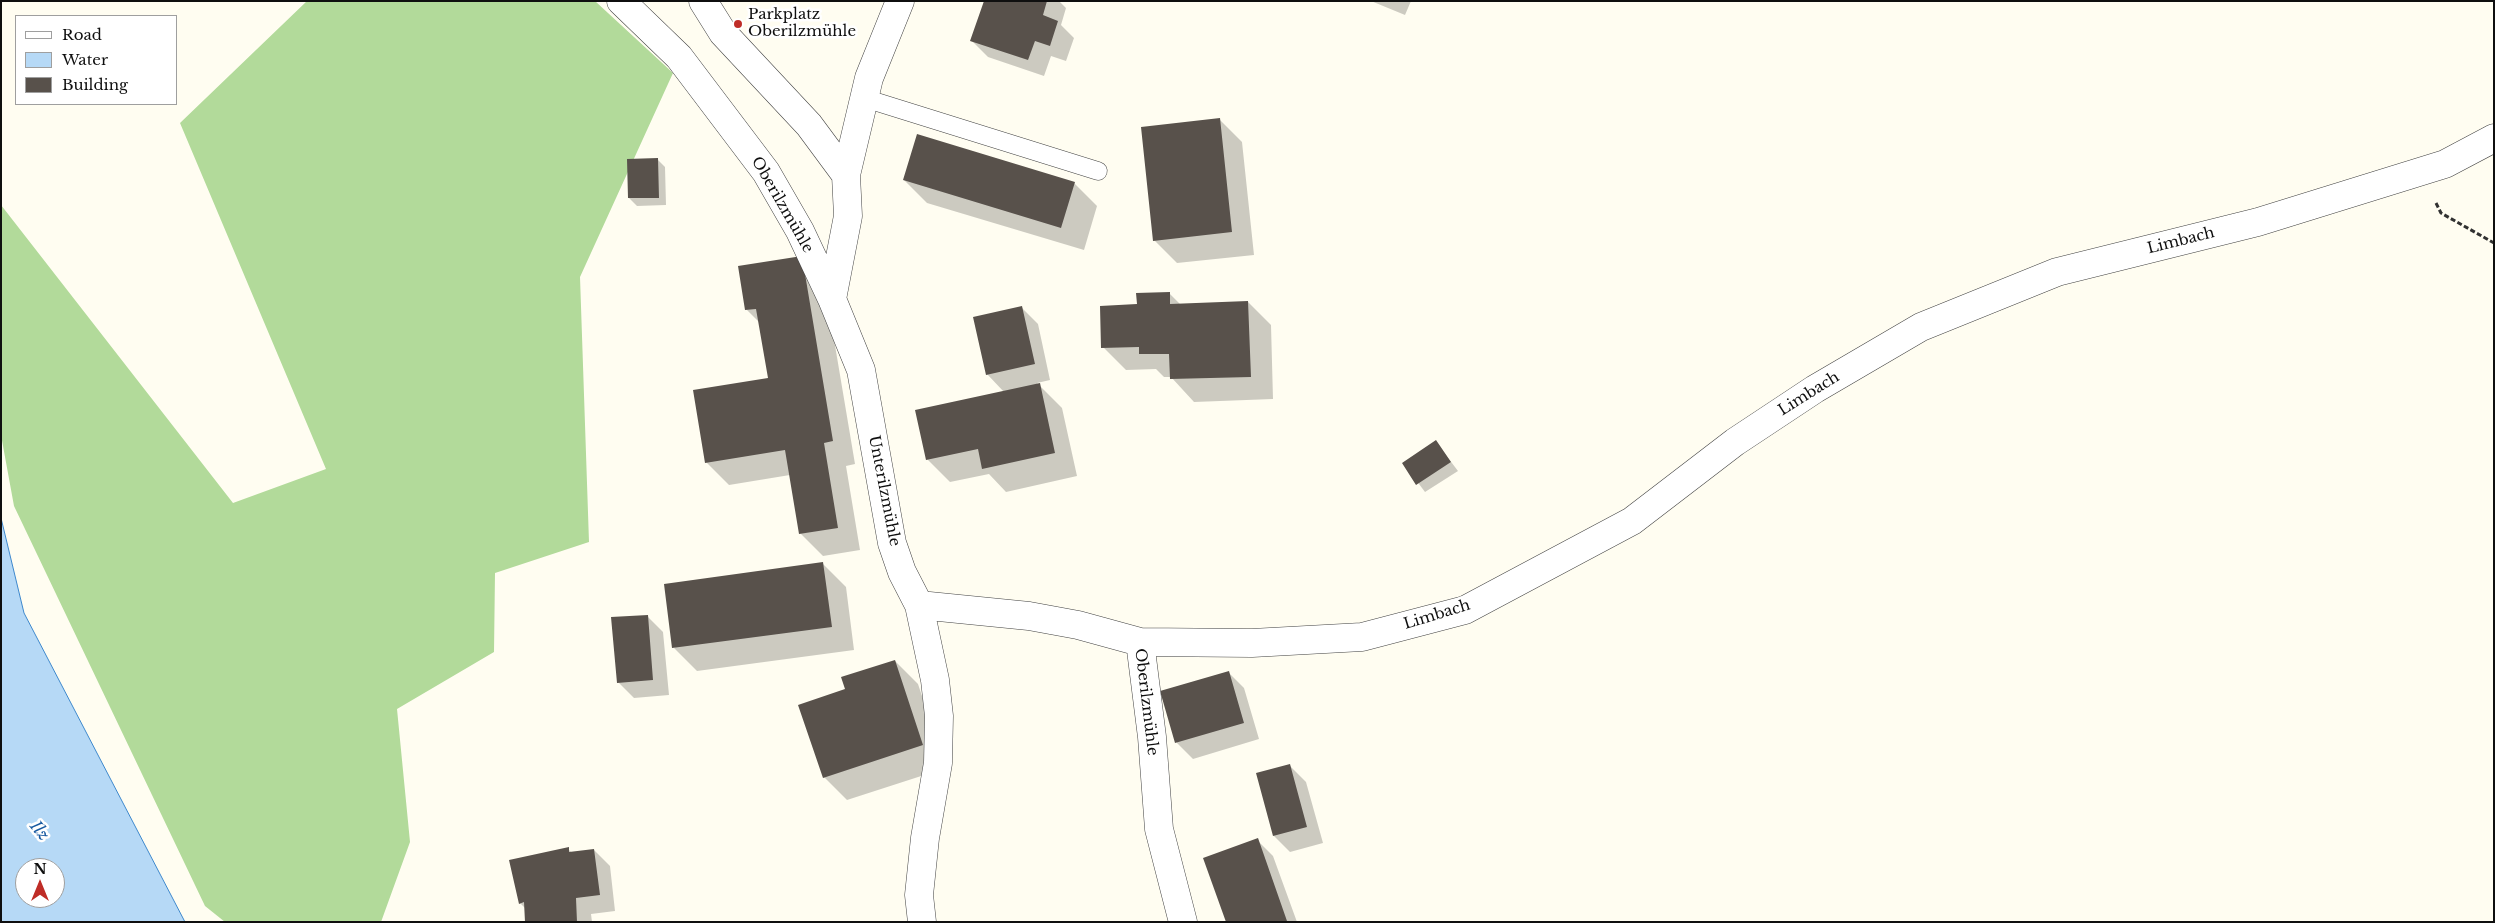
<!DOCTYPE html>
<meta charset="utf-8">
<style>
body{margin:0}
#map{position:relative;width:2495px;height:923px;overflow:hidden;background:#fffdf1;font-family:"Libre Baskerville",serif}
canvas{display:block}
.frame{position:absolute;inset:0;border:2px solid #0f0f0f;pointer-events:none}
.legend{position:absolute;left:15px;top:15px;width:162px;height:90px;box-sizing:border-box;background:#fff;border:1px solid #9f9f9f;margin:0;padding:6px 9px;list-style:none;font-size:15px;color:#0f0f0f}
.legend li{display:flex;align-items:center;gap:10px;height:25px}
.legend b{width:25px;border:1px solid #9f9f9f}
.north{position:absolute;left:15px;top:858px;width:50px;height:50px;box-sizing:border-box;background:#fff;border:1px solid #9f9f9f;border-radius:50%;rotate:0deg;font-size:14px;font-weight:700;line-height:20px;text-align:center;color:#0f0f0f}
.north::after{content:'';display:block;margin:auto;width:18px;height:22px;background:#bf2d27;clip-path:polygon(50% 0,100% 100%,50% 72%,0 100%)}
</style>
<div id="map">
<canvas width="2495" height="923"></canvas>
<div class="frame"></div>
<ul class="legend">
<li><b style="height:6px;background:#fff"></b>Road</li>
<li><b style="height:14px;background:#b6d9f6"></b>Water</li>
<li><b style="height:14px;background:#58514b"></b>Building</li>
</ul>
<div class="north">N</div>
</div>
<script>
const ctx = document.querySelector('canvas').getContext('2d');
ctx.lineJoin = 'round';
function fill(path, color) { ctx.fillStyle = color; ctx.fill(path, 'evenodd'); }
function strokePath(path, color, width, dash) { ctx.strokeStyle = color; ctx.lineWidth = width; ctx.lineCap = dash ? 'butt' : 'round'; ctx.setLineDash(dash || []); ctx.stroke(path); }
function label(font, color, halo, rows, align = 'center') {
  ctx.font = font + ' "Libre Baskerville",serif'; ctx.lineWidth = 5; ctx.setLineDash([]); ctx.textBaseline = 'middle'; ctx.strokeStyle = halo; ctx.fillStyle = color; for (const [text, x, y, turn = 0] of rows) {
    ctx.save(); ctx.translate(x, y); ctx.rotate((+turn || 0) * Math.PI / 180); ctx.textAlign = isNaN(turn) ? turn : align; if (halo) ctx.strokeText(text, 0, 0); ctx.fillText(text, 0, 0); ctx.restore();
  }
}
const forest = new Path2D(`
 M307 1H595L673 73 580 277 589 542 495 573 494 652 397 709 410 842 381 922H225L205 906 14 506 1 435V205L233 503 326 469 180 123Z`);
const water = new Path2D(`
 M1 518 24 613 185 922H1ZM25 868H55V898H25Z`);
const shadow = new Path2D(`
 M985 1H1059L1066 8 1061 25 1074 38 1066 61 1051 56 1044 76 988 57 972 41Z
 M1371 1H1411L1405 15Z
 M1219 119 1242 142 1254 255 1177 263 1154 240Z
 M657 159 665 167 666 205 637 206 629 198Z
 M904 180 1074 183 1097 206 1084 250 927 203Z
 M801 257 824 280 855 464 846 466 860 550 823 556 800 533 790 475 729 485 706 462 769 379 760 323 746 309Z
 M1169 293 1181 305 1248 302 1271 325 1273 399 1194 402 1171 377H1164L1156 369 1126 370 1103 347 1138 305Z
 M1022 308 1038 324 1050 380 1037 383 1062 408 1077 476 1006 492 989 474 950 482 927 459 1004 392 987 374Z
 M1436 442 1458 471 1425 492 1404 464Z
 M823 564 846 587 854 650 697 671 674 648Z
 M647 616 663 632 669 695 634 698 618 682Z
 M895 661 918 684 946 768 847 800 824 777 846 690Z
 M1228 672 1244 688 1259 739 1193 759 1177 743 1162 691Z
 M1290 766 1306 782 1323 843 1290 852 1274 836Z
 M1257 840 1273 856 1297 922H1227Z
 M568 849 572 853 594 850 610 866 615 911 591 914 592 922H526V909L520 903Z`);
const building = new Path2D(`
 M984 1H1047L1043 15 1058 21 1050 46 1035 41 1028 60 970 41Z
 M1220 118 1232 232 1153 241 1141 127Z
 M917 134 1075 182 1061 228 903 180Z
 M658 158 659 198H628L627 159Z
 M802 256 833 441 824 443 838 528 799 534 785 450 705 463 693 390 768 378 756 309 745 310 738 266Z
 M1170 292V304L1248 301 1251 377 1170 379 1169 354H1139V347L1101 348 1100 306 1137 304 1136 293Z
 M1022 306 1035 364 986 375 973 317Z
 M1040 383 1055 453 982 469 978 449 926 460 915 410Z
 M1436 440 1451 462 1416 485 1402 463Z
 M823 562 832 627 672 648 664 584Z
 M648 615 653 680 617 683 611 617Z
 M895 660 923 745 823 778 798 705 845 689 841 677Z
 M1229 671 1244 723 1175 743 1160 691Z
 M1290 764 1307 827 1273 836 1256 773Z
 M1258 838 1287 921 1226 922 1203 858Z
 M569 847V852L594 849 600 895 576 898 577 922H525L524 902 519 904 509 860Z`);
const path = new Path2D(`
 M2436 203 2441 213 2494 243`);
const lane = new Path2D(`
 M864 98 1098 171`);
const street = new Path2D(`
 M621 1 679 57 766 172 800 231 832 299 861 370 892 543 902 572 919 605 935 680 939 716 938 763 925 838 919 895 922 922
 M703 1 723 33 809 125 846 175
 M832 299 848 216 846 175 869 78 900 1
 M919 605 1029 616 1078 625 1140 642 1252 643 1362 637 1465 610 1632 521 1735 442 1815 389 1921 327 2057 272 2258 222 2445 164 2494 138
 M1140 642 1152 737 1159 829 1183 922`);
const markers = [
 [738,24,5,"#bf2d27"]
];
const poiNames = [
 ["Parkplatz",748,15],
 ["Oberilzmühle",748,32]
];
const streetNames = [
 ["Oberilzmühle",782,205,60],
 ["Limbach",2181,241,-14],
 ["Limbach",1809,394,-32],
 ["Unterilzmühle",884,491,79],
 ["Limbach",1437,615,-17],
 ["Oberilzmühle",1146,702,83]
];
const waterNames = [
 ["Ilz",39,831,51]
];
fill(forest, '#b2da9a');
fill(water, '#b6d9f6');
strokePath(water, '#3e88cc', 1);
fill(shadow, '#0003');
fill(building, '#58514b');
strokePath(lane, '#424242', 19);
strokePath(street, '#424242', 29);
strokePath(path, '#313131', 3, [5, 2.5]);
strokePath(lane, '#fff', 18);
strokePath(street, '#fff', 28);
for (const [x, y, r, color] of markers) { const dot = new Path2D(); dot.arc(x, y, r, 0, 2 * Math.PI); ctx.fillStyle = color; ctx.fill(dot); strokePath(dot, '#fff', 2); }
label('15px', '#0f0f0f', '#fff', poiNames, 'left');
label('15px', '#0f0f0f', '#fff', streetNames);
label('italic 16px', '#185aa1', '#fff', waterNames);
</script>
